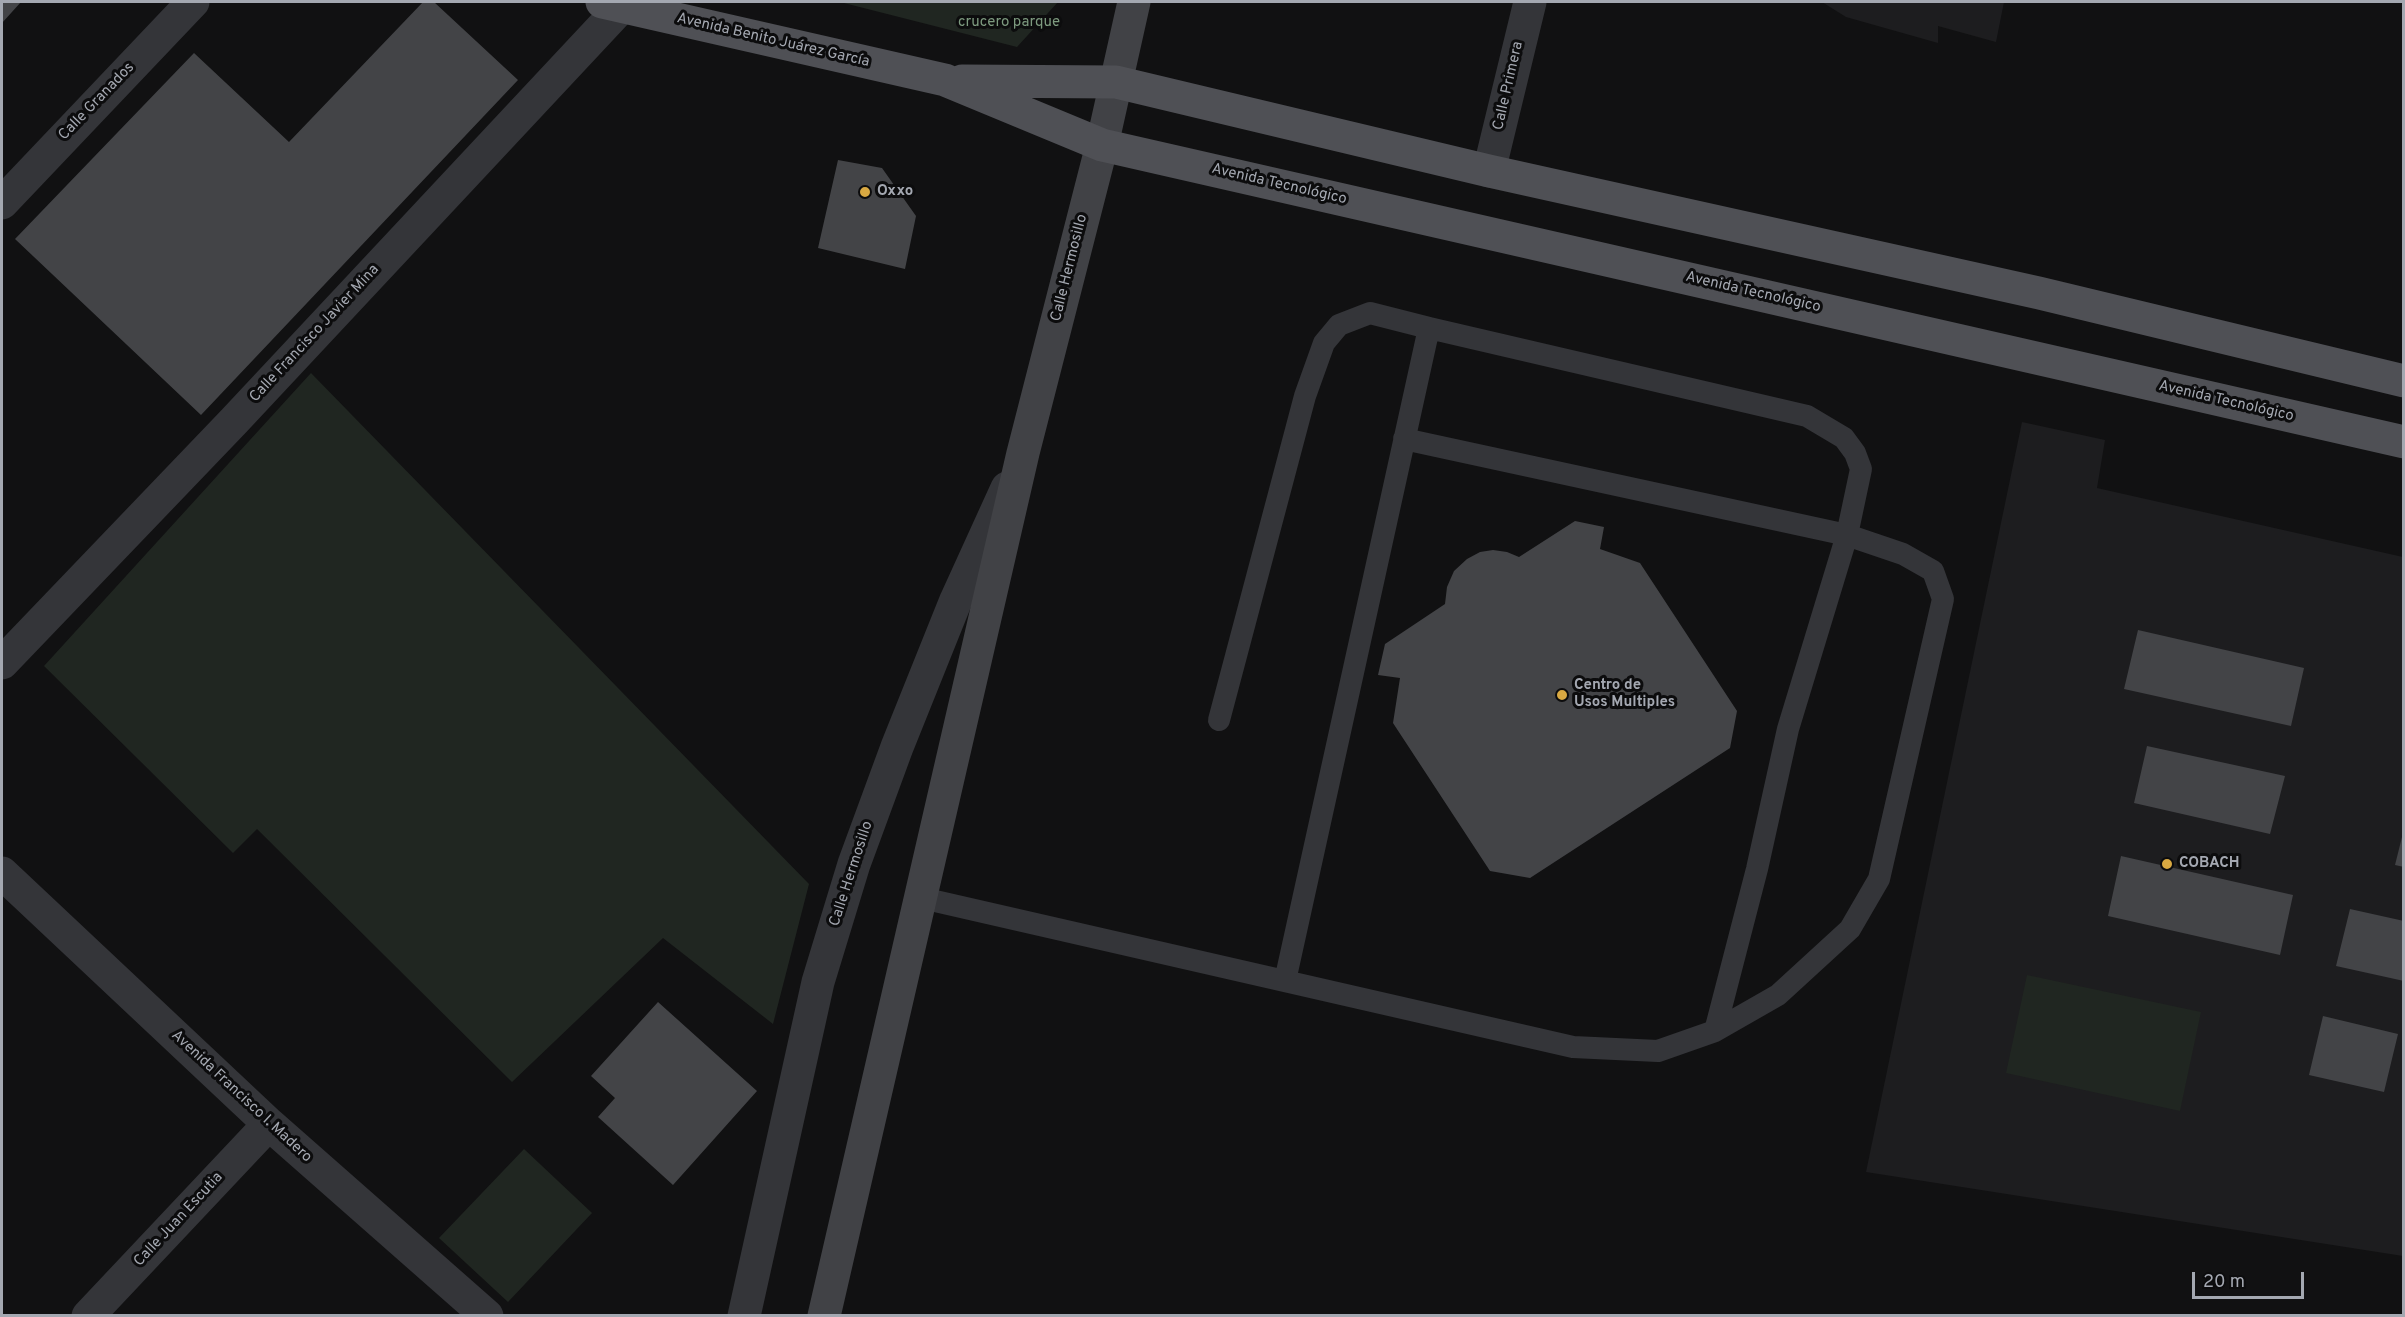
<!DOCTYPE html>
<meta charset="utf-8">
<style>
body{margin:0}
#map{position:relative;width:2405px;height:1317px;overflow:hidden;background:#111112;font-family:Overpass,sans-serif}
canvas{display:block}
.frame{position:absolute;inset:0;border:3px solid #a4a8b1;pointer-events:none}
.scale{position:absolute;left:2192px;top:1272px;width:112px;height:27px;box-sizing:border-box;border:3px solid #a4a8b1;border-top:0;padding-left:8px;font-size:18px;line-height:21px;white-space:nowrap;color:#a4a8b1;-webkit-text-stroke:4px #0c0c0d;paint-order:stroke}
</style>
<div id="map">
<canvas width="2405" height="1317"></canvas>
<div class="frame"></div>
<div class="scale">20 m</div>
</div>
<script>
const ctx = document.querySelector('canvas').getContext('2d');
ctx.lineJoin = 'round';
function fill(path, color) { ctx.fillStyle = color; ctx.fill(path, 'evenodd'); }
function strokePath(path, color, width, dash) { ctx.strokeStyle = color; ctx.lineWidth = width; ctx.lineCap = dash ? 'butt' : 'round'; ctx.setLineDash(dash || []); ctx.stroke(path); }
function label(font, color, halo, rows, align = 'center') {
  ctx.font = font + ' Overpass,sans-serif'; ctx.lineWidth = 6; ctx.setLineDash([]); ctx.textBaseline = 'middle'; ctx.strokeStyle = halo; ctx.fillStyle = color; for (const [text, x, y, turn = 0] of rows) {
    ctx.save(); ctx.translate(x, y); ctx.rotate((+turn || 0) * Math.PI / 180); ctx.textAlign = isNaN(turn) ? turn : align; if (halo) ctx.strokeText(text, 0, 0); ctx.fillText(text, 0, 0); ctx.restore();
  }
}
const built = new Path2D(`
 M1822 2H2004L1996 42 1938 26V43L1846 17Z
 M2022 422 2105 440 2097 488 2403 557V1256L1866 1172Z`);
const green = new Path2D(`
 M840 2H1058L1017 47Z
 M311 373 809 884 773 1024 663 938 512 1082 257 829 233 853 44 666Z
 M2027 975 2201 1012 2180 1111 2006 1073Z
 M524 1149 592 1213 508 1302 439 1238Z`);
const building = new Path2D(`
 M2 2H21L2 23Z
 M423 2H434L518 80 201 415 15 239 194 53 289 142Z
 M838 160 882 168 916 216 905 269 818 248Z
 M1575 521 1604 527 1600 549 1640 563 1737 711 1730 748 1530 878 1490 871 1393 723 1400 678 1378 675 1385 644 1445 604 1447 587 1454 571 1467 559 1480 552 1493 550 1507 552 1519 557Z
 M2138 630 2304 668 2291 726 2124 689Z
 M2147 746 2285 776 2270 834 2134 803Z
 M2404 829V867L2395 865Z
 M2121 856 2293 895 2280 955 2108 916Z
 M2350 909 2404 921V981L2336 966Z
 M658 1002 757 1091 673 1185 598 1117 615 1098 591 1076Z
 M2323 1016 2398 1034 2384 1092 2309 1075Z`);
const lane = new Path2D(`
 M1429 328 1807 416 1844 438 1855 453 1861 469 1847 535 1788 729 1757 869 1715 1031
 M1219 720 1305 396 1324 343 1339 325 1370 313 1429 328 1285 981
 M922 898 1573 1047 1658 1051 1715 1031 1778 995 1850 929 1879 879 1943 599 1933 571 1903 554 1847 535 1404 439`);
const street = new Path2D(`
 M1489 171 1530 2
 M2 203 193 2
 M2 663 234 421 626 2
 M2 873 269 1124 487 1316
 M88 1316 269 1124
 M744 1316 818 982 854 864 897 747 956 600 1007 488`);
const secondary = new Path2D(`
 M824 1316 1023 453 1102 145 1134 2`);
const primary = new Path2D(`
 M602 2 945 80 1102 145 2404 442
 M962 81 1116 82 1489 171 2039 293 2404 381`);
const markers = [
 [865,192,6,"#d9a942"],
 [1562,695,6,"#d9a942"],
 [2167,864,6,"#d9a942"]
];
const parkNames = [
 ["crucero parque",1009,23]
];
const streetNames = [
 ["Avenida Benito Juárez García",773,41,13],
 ["Calle Primera",1509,86,-77],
 ["Calle Granados",97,102,-46],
 ["Avenida Tecnológico",1279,185,13],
 ["Calle Hermosillo",1070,268,-76],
 ["Avenida Tecnológico",1753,293,13],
 ["Calle Francisco Javier Mina",315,334,-47],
 ["Avenida Tecnológico",2226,402,13],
 ["Calle Hermosillo",852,874,-72],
 ["Avenida Francisco I. Madero",241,1097,43],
 ["Calle Juan Escutia",179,1220,-47]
];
const poiNames = [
 ["Oxxo",877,192],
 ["Centro de",1574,686],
 ["Usos Multiples",1574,703],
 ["COBACH",2179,864]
];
fill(built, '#1d1d1f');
fill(green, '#202621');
fill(building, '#434447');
strokePath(lane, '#343539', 22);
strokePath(street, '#343539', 33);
strokePath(secondary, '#414246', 33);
strokePath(primary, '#4f5055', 33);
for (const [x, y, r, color] of markers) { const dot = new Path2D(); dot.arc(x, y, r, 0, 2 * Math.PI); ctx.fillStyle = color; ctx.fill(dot); strokePath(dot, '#0c0c0d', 2); }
label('15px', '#7d9a7f', '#0c0c0d', parkNames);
label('15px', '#a4a8b1', '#0c0c0d', streetNames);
label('bold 15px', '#a4a8b1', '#0c0c0d', poiNames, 'left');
</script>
